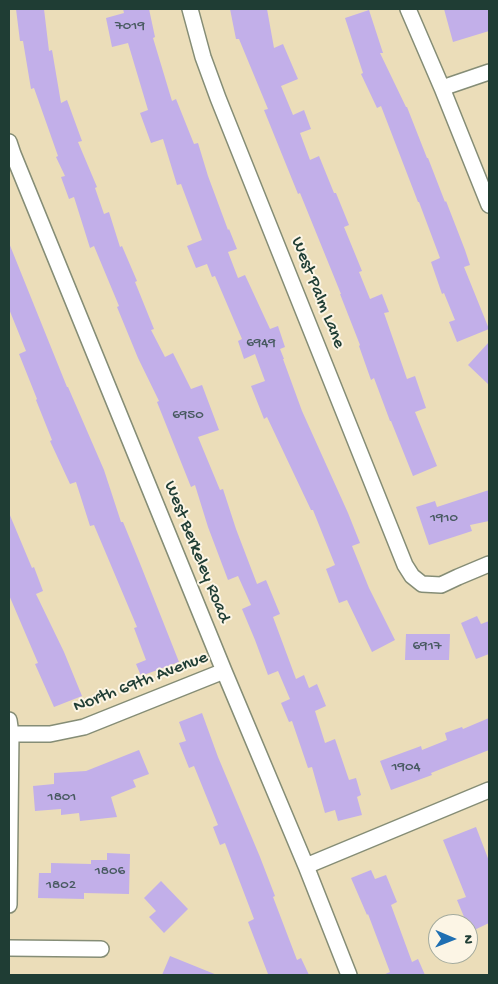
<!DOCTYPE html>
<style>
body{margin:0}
#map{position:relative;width:498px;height:984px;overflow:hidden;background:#ebddb9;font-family:"Gochi Hand",sans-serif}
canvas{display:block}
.frame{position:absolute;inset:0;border:10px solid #1f3d34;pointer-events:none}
.north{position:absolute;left:428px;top:914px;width:50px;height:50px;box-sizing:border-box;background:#fcf5e5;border:1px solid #a4ab9e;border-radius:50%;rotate:91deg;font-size:14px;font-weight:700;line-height:20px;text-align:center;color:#1f3d34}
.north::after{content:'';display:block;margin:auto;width:18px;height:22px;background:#1f6fb2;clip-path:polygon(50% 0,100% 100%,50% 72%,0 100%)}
</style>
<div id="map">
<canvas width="498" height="984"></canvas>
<div class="frame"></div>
<div class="north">N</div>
</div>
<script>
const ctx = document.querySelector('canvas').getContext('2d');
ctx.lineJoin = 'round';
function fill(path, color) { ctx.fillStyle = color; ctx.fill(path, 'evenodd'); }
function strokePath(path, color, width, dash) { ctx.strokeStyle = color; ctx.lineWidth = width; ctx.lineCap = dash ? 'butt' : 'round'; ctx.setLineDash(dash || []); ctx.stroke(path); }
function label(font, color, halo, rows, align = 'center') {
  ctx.font = font + ' "Gochi Hand",sans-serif'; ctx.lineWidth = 4; ctx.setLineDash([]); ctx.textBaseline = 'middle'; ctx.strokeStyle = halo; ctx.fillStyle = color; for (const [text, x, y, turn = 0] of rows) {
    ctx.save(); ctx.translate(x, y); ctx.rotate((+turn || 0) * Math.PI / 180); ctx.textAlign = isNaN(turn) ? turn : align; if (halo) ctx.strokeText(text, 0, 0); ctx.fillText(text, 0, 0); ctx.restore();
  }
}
const building = new Path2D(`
 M16 9H44L49 51 52 50 61 103 67 100 82 141 78 142 97 187 95 188 104 214 109 212 120 247 122 246 137 281 135 282 154 329 151 330 165 357 173 353 191 389 202 385 219 430 198 437 220 490 223 489 236 529 257 584 266 580 280 614 273 617 296 679 304 675 309 688 317 684 326 706 315 711 325 743 335 739 349 780 356 778 361 795 357 797 362 815 338 821 335 810 325 813 312 767 308 768 292 721 289 722 281 703 290 699 278 671 268 675 255 640 242 609 251 605 238 576 228 580 208 527 195 485 191 487 157 402 159 401 138 358 117 307 119 306 94 246 90 248 74 197 69 199 61 177 65 176 56 157 58 156 34 88 31 89 23 41H20Z
 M123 9H149L155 37 153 38 172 101 176 99 194 144 198 143 208 176 228 230 229 229 237 249 228 252 238 278 245 275 270 329 278 326 285 347 280 349 284 359H283L302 411 348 513 360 543 352 546 369 588 395 640 372 652 347 600 339 603 326 569 335 565 313 510H311L267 417 264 419 251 386 265 381 255 354 244 359 238 341 242 339 215 276 212 277 207 264 196 268 187 246 202 240 181 184 177 185 163 139 151 143 140 113 148 110 128 43 112 47 106 18 124 13Z
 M230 9H267L274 48 283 44 298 79 281 86 293 115 304 110 311 129 300 133 310 160 319 156 334 193H336L349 225 344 227 362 271 359 272 370 299 382 294 389 312 384 313 407 379 415 376 426 408 415 412 437 466 413 476 391 421H390L374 378 371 380 359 346 360 345 340 294H341L300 193 298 194 264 110 268 109 239 39H236Z
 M444 9H489V31L453 42Z
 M369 10 383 53H380L406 107H407L427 158H428L445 202 446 201 465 250 470 265 464 267 489 329 457 342 449 322 455 320 444 293 442 294 431 262 440 258 419 202H418L381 106 377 108 361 74 363 73 345 18Z
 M9 243 67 387H68L104 470 121 522H123L139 561 179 662 141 676 136 664 146 660 134 628 137 627 94 525 90 526 76 482 70 484 50 441 52 440 36 400 37 399 19 354 26 351 9 309Z
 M489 342V385L468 365Z
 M489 490V521L470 525 472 531 429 545 416 507 435 501 437 507Z
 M9 513 32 568 34 567 43 591 36 594 64 652 82 696 54 707 35 664 38 663 9 595Z
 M477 616 481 624 489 621V654L476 659 461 623Z
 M406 634H450L449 660H405Z
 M202 713 218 757 260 857 275 896 273 897 297 960 301 958 309 975H265L268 974 248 922 254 919 225 843 220 845 213 827 218 825 194 766 189 768 179 743 186 741 179 722Z
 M489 718V750L431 773 432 775 391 790 380 761 421 746 422 750 447 740 445 733 462 727 463 729Z
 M139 750 149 774 133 780 136 787 111 797 117 817 80 821 79 813 61 815V809L35 811 33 786 54 784V773L86 771Z
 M476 827 489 861V923L470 932 468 924H467L457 900 466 897 443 840Z
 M107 853 130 854 129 894 84 893V899L38 898 39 873H51V863L91 864V860H107Z
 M371 870 375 879 386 875 397 902 391 905 412 962 418 959 425 975H383L390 972 368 914 367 915 351 878Z
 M161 881 188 909 164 933 149 917 156 911 144 898Z
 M170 956 217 975H162Z`);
const street = new Path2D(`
 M190 9 203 57 218 98 405 565 412 576 422 584 441 585 458 577 489 564
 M408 9 442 88 489 205
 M442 88 489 72
 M9 142 13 154 224 671 306 866 349 975
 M9 720 11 734 9 905
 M11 734H50L84 727 224 671
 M306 866 489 790
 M9 948 101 949`);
const numberNames = [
 ["7019",130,27],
 ["6949",261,344],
 ["6950",188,416],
 ["1910",444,519],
 ["6917",427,647],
 ["1904",406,768],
 ["1801",62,798],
 ["1806",110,872],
 ["1802",61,886]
];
const streetNames = [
 ["West Palm Lane",317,293,68],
 ["West Berkeley Road",196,552,68],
 ["North 69th Avenue",141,683,-21]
];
fill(building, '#c2afe9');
strokePath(street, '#858d76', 18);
strokePath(street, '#fff', 15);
label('15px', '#485a61', null, numberNames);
label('18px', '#1f3d34', '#fcf5e5', streetNames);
</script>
